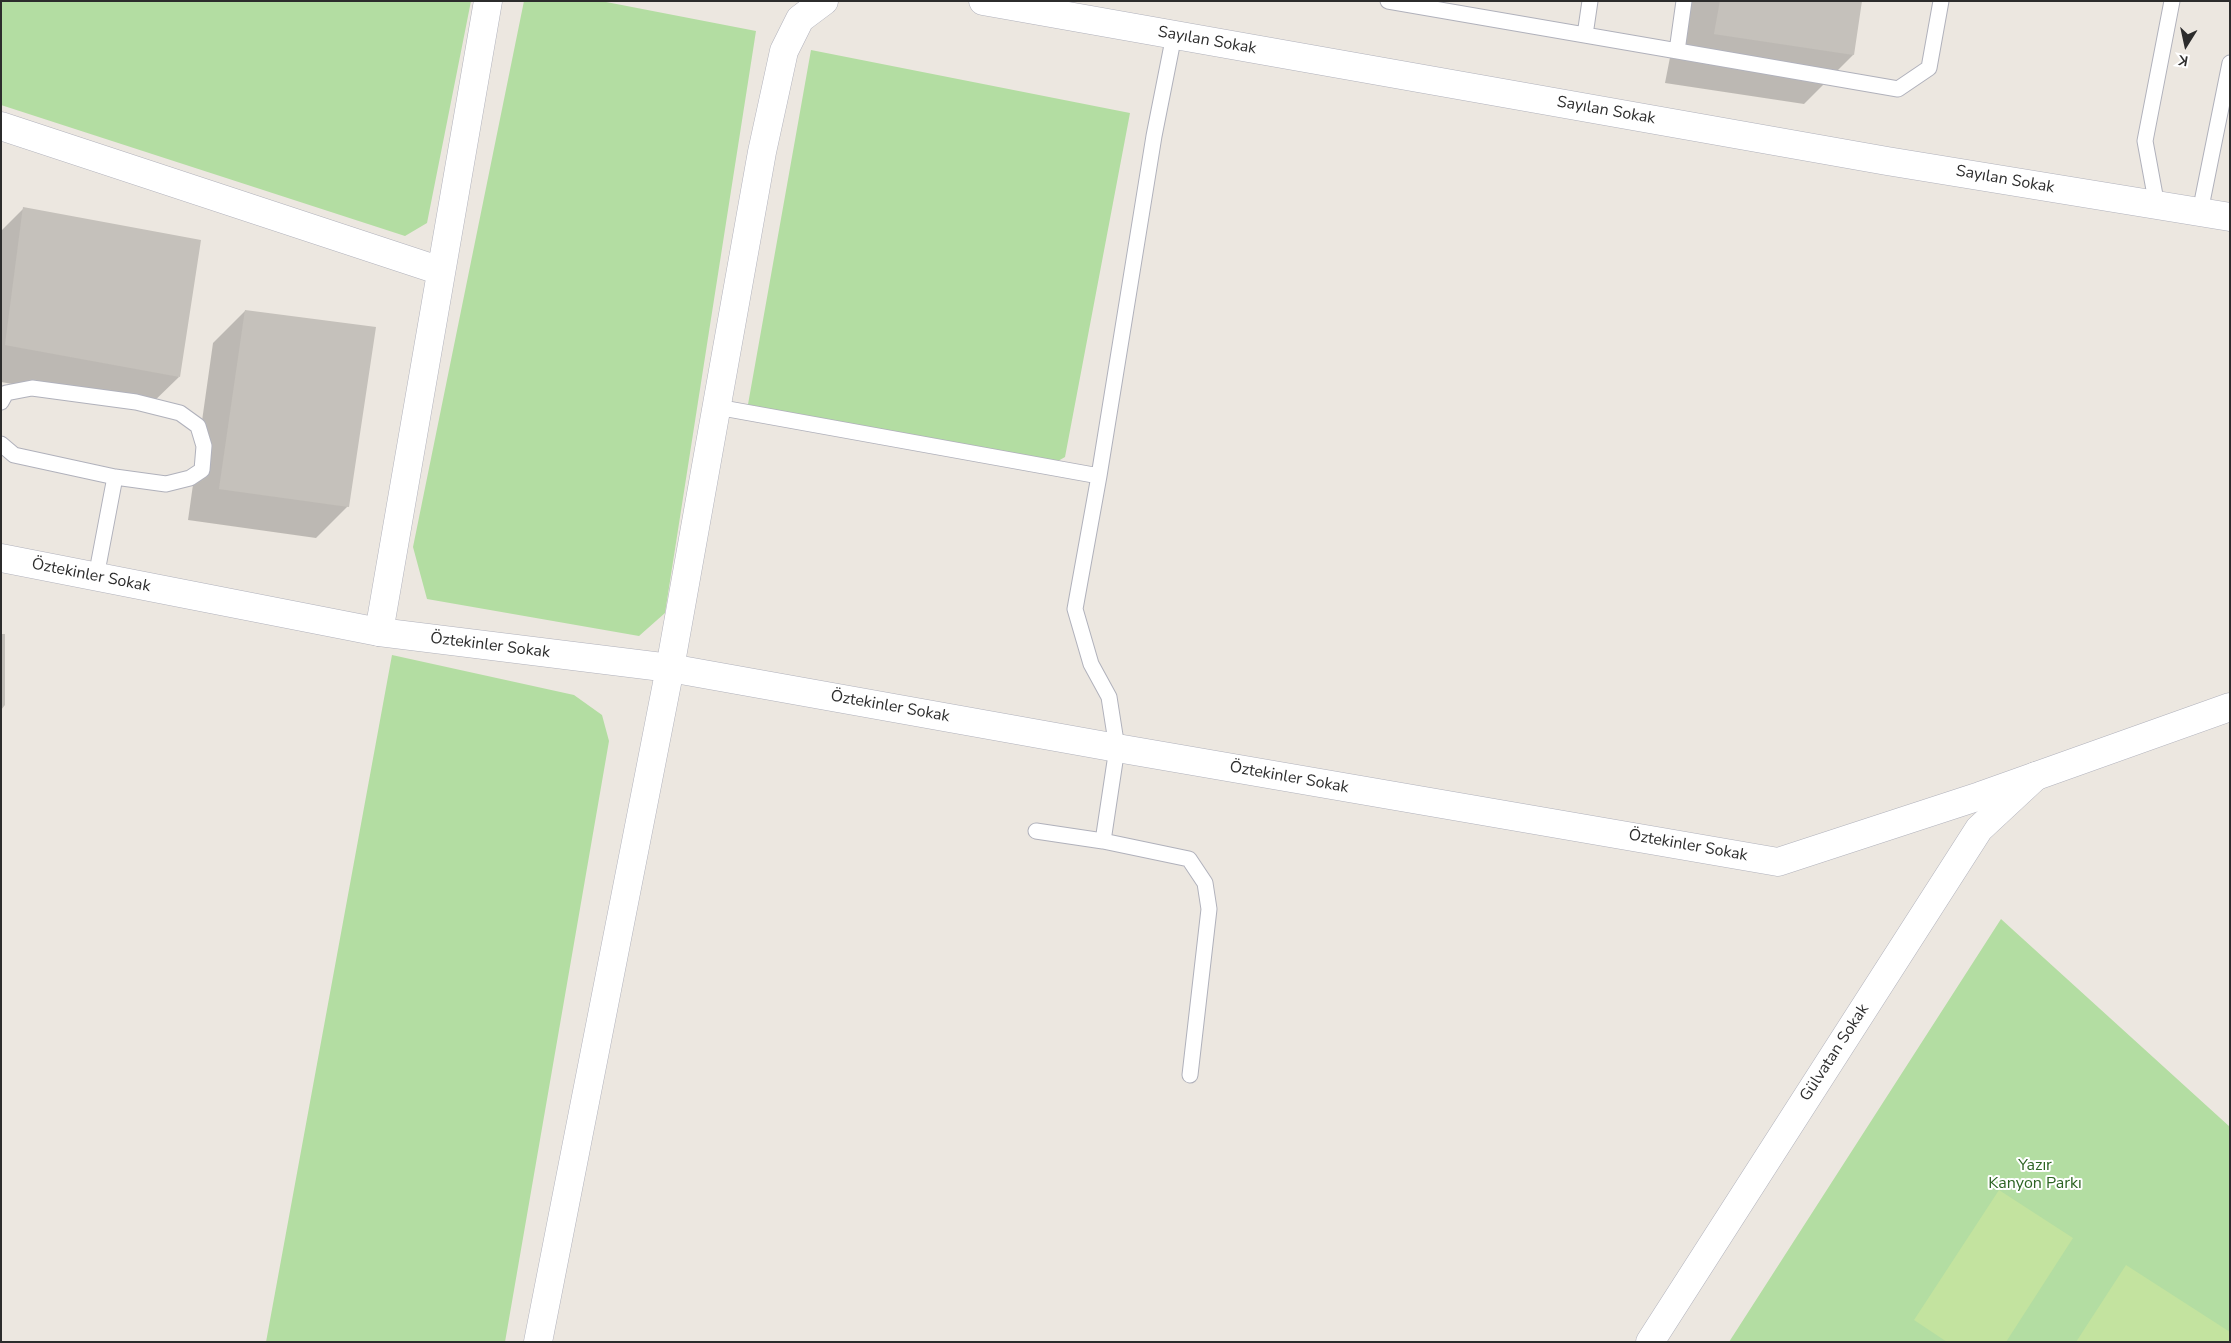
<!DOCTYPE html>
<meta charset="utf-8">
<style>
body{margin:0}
#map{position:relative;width:2231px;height:1343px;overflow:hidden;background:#ece7e0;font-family:"Nunito Sans",sans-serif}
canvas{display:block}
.frame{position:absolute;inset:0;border:2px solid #2c2c2c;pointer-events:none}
.north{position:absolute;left:2161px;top:20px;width:50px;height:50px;-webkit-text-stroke:4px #fff;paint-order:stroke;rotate:190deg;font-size:14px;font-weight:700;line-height:20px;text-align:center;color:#2c2c2c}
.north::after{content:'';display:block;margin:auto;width:18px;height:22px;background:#2c2c2c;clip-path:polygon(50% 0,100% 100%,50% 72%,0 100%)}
</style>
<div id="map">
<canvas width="2231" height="1343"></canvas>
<div class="frame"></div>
<div class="north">K</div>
</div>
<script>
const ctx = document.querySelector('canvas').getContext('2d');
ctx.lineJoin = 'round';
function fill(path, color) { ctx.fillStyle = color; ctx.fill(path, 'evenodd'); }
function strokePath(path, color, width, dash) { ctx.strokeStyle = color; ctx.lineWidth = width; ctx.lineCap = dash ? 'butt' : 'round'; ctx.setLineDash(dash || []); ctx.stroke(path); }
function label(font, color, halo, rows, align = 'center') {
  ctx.font = font + ' "Nunito Sans",sans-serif'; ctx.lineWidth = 4; ctx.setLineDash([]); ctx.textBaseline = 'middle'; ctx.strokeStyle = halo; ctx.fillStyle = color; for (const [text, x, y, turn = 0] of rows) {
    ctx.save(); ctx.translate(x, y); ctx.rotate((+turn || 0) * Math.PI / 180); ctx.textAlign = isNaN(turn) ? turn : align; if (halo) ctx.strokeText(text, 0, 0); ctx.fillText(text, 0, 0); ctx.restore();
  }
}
const green = new Path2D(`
 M1 1H471L427 223 405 236 1 105Z
 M524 1H601L756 31 665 613 639 636 427 599 413 547Z
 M811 50 1130 113 1065 457 1051 465 747 410Z
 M392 655 574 695 602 715 609 741 505 1342H266Z
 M2001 919 2230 1127V1342H1729Z`);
const pitch = new Path2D(`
 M1999 1190 2073 1238 2006 1342H1947L1914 1320Z
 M2126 1265 2230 1332V1342H2076Z`);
const shadow = new Path2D(`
 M1681 1H1861L1853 55 1804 104 1665 83Z
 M24 208 179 377 147 408 1 382V231Z
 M245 311 348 506 316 538 188 520 213 343Z`);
const building = new Path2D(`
 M1720 1H1862L1854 55 1714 34Z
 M23 207 201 240 180 377 5 345Z
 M245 310 376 327 349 507 219 489Z
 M1 634H5V705L1 710Z`);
const service = new Path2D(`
 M1388 1 1898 89 1929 68 1941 1
 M1585 35 1590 1
 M1677 51 1684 1
 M2157 206 2145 141 2172 1
 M2200 212 2230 63
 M1 402 6 393 32 388 136 402 180 413 198 426 204 446 202 470 190 478 166 484 115 477 14 455 1 444
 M717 407 1099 476
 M96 577 115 477
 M1036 831 1103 841 1189 859 1205 883 1209 909 1190 1075
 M1103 841 1117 748 1109 697 1091 664 1075 609 1099 476 1154 136 1174 35`);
const minor = new Path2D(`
 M983 1 1887 161 2230 217
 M1 126 441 271
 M379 632 488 1
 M538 1342 670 668 762 152 784 51 800 19 824 1
 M1650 1342 1979 829 2036 776`);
const tertiary = new Path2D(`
 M1 558 379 632 670 668 1117 748 1778 862 1980 796 2230 707`);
const streetNames = [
 ["Sayılan Sokak",1207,41,10],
 ["Sayılan Sokak",1606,111,10],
 ["Sayılan Sokak",2005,180,10],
 ["Öztekinler Sokak",91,576,11],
 ["Öztekinler Sokak",490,646,7],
 ["Öztekinler Sokak",890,707,10],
 ["Öztekinler Sokak",1289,778,10],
 ["Öztekinler Sokak",1688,846,10],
 ["Gülvatan Sokak",1835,1053,-57]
];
const parkNames = [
 ["Yazır",2035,1166],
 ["Kanyon Parkı",2035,1184]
];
fill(green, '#b3dda2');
fill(pitch, '#c3e39f');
fill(shadow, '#0003');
fill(building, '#c5c1bb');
strokePath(service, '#b0b1bb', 17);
strokePath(minor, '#b0b1bb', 29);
strokePath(tertiary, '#b0b1bb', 29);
strokePath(service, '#fff', 15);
strokePath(minor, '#fff', 28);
strokePath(tertiary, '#fff', 28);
label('16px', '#2c2c2c', '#fff', streetNames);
label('16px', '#2c6322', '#fff', parkNames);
</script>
